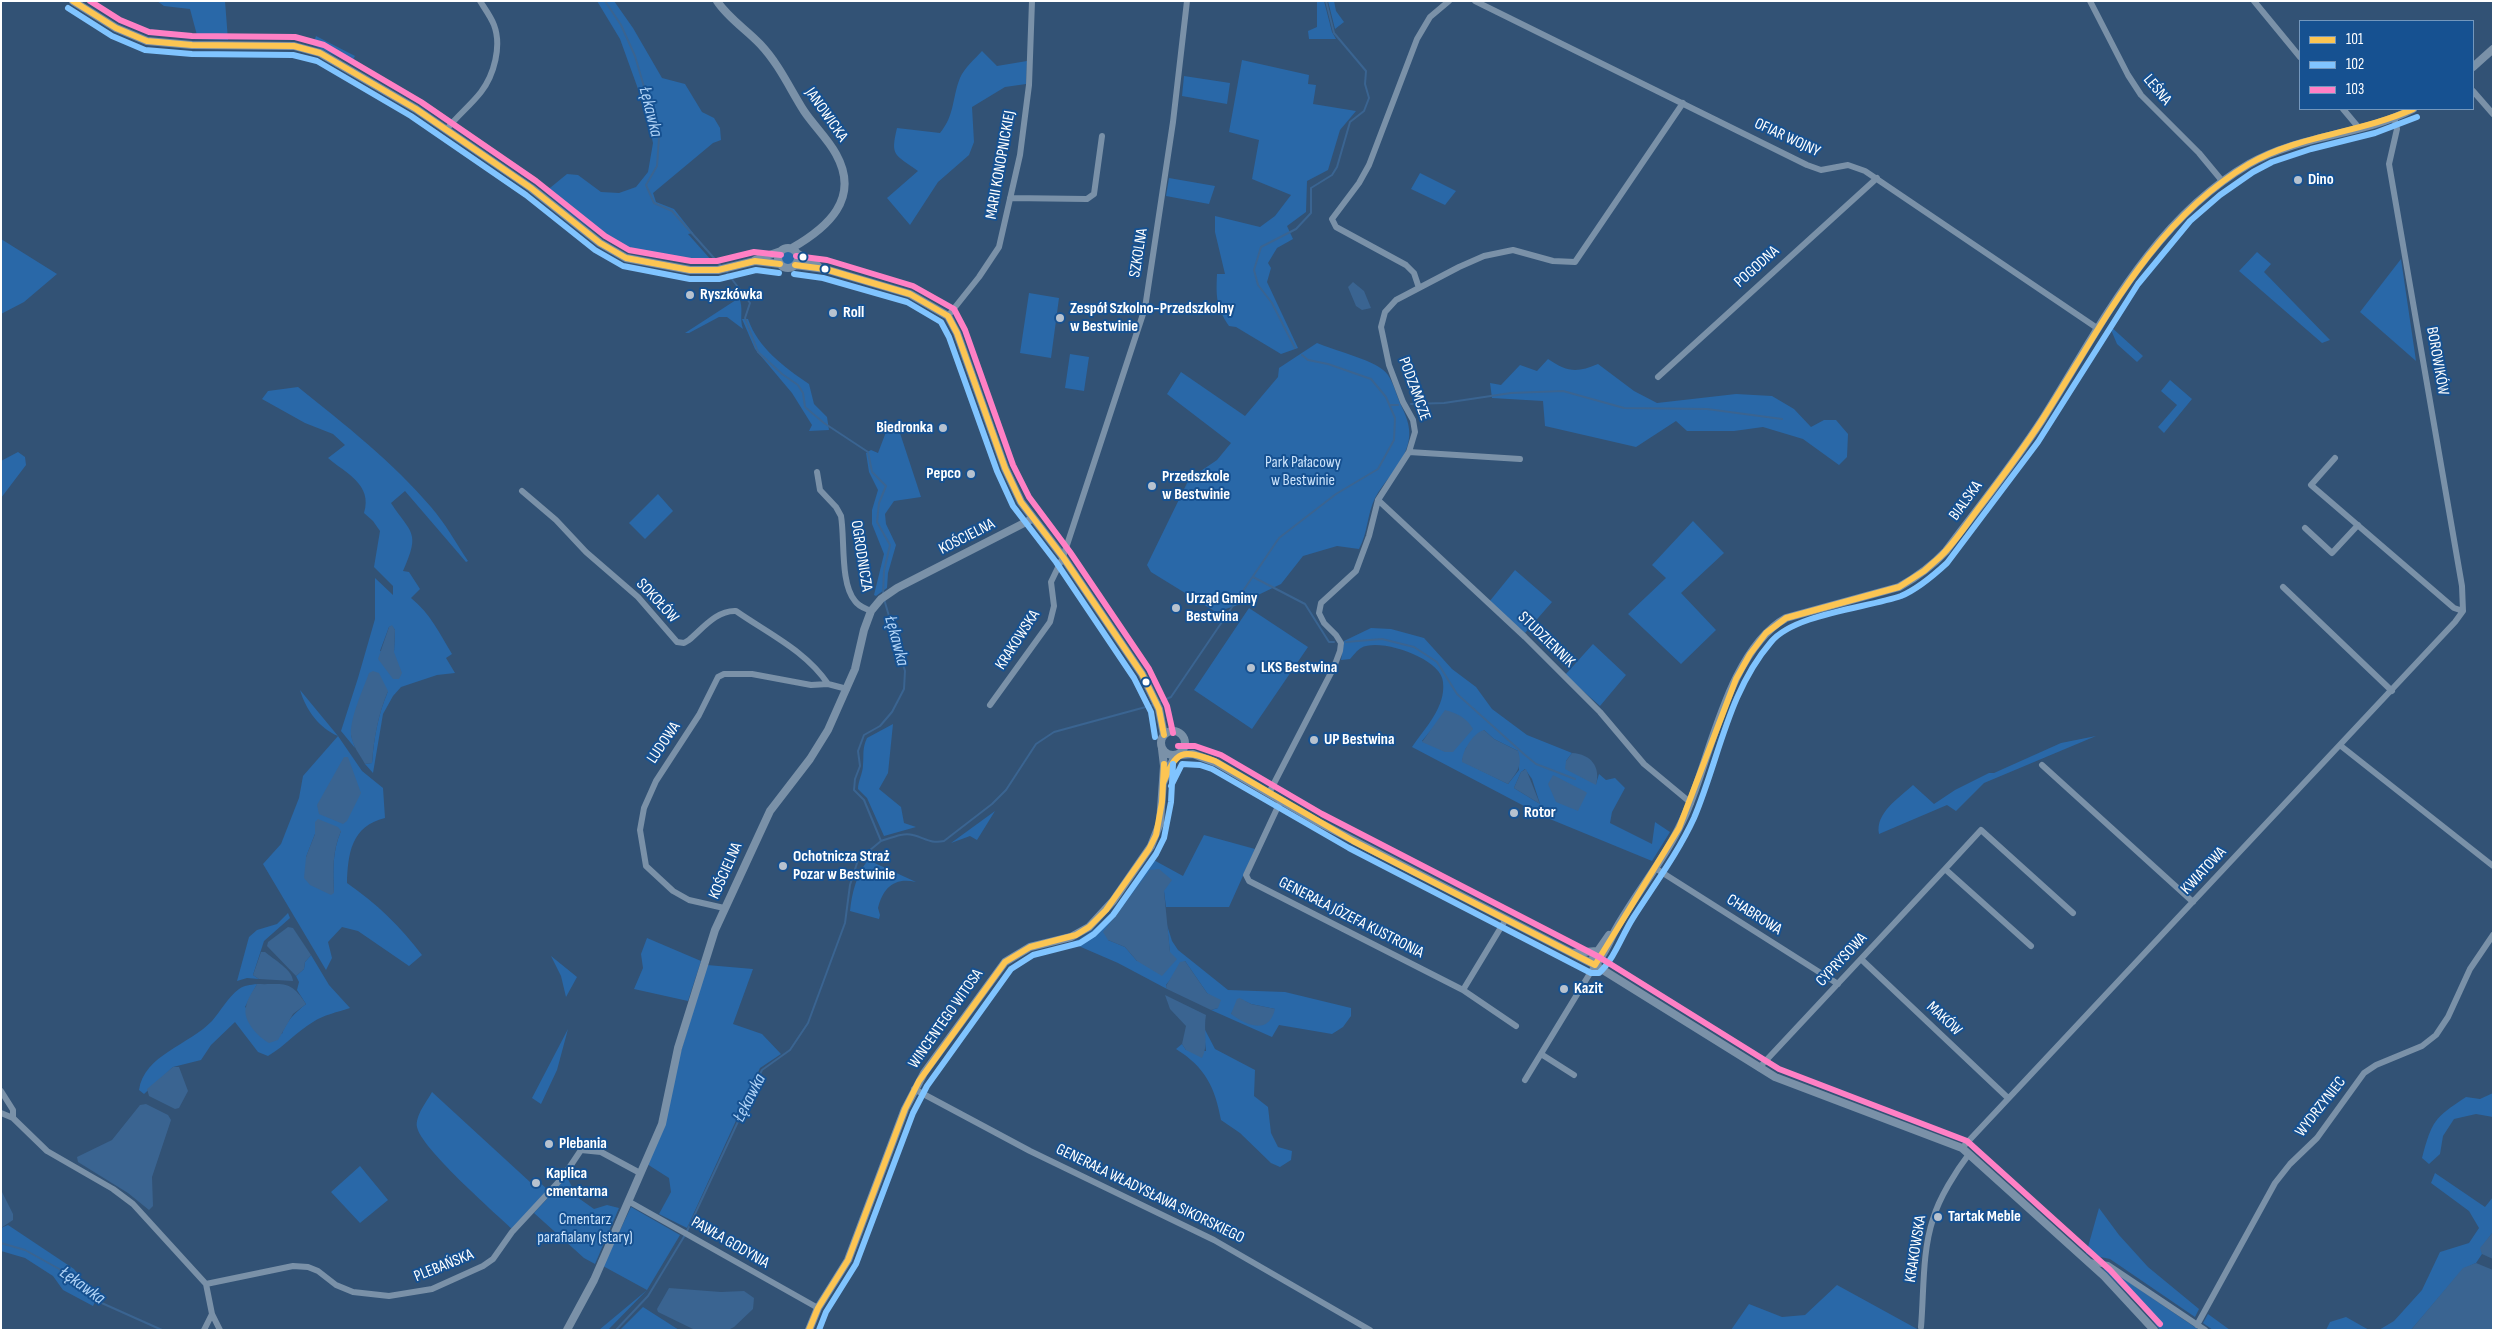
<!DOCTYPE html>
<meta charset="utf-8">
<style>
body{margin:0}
#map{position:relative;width:2494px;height:1331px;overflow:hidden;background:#325275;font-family:"Sofia Sans Condensed",sans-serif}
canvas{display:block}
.frame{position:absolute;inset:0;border:2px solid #fff;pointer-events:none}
.legend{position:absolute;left:2299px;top:20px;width:175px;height:90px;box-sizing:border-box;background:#165191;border:1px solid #7397bd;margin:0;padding:6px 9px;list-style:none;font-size:15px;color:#fff}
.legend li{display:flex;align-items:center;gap:10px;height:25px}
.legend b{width:25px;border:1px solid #7397bd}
</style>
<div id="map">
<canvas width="2494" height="1331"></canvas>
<div class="frame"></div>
<ul class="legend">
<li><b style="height:6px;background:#fcc553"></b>101</li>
<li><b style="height:6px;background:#80c4ff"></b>102</li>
<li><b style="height:6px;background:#ff80c5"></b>103</li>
</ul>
</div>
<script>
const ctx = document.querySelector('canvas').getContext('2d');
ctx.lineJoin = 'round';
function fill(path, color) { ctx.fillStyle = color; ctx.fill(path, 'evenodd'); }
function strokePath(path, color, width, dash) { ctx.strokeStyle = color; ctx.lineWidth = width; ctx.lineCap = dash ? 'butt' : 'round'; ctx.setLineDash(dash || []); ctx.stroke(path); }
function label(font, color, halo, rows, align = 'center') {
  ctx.font = font + ' "Sofia Sans Condensed",sans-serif'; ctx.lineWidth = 4; ctx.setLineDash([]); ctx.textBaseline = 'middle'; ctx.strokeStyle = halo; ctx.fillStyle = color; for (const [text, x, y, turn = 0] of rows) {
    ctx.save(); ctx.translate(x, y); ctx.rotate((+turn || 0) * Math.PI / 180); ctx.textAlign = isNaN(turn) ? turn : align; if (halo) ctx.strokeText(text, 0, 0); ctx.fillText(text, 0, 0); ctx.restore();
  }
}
const green = new Path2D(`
 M157 1H225L228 40 198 39 190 9 164 6Z
 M597 1H614L633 28 662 78 685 84 702 112 714 118 720 128 721 140 713 143 653 193 656 202 674 209 693 233 688 234 712 261 655 254C626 264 567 210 545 192L567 174 578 175 601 192 619 193 636 187 648 172 653 143 646 111 620 39Z
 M1317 1H1324L1332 32 1336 39H1309L1308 31 1317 27Z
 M1328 1H1334L1336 11 1344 22 1335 29Z
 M316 36 355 56 351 63 313 45Z
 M982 51 997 66 1027 61 1026 84 1005 87 972 107 974 142 969 155 938 182 910 225 887 198 918 171C895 154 890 157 897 128L940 133C955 115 952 98 960 78 965 67 974 60 982 51Z
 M1242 60 1309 75 1308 84 1316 85 1313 104 1356 111 1340 130 1328 170 1307 181 1306 212 1287 226 1293 239 1277 248 1268 263 1271 268 1267 282 1298 348 1281 354 1236 327 1229 326C1216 307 1216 297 1217 274H1225L1215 232V216L1260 227 1275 216 1291 195 1252 179 1259 140 1229 132Z
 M1184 76 1230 83 1227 104 1182 96Z
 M1420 173 1456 191 1445 205 1411 189Z
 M1169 178 1215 186 1209 204 1166 196Z
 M1 239 57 274 24 302 1 314Z
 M780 258a8 8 0 1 1 16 0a8 8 0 1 1-16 0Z
 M2257 252 2271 264 2264 272 2330 340 2322 343 2239 271Z
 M2401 259 2416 361 2360 312Z
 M1029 293 1059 298 1051 358 1020 353Z
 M739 298C744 308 739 318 743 329L727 317H719L689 333H685Z
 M742 319H748C758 348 784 367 809 384L814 404 827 417 829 430 809 431 812 425 792 393 755 349Z
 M2109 325 2143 356 2137 362 2117 344Z
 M1317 343C1332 350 1380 361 1388 375 1394 384 1396 394 1400 403 1408 420 1413 432 1406 450 1399 469 1384 481 1375 498 1367 514 1368 533 1359 549L1337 546 1303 556 1281 584 1235 606 1216 612 1151 572 1147 565 1189 479 1217 460 1231 443 1167 394 1181 372 1245 416 1278 377 1279 368Z
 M1070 354 1089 357 1084 391 1065 388Z
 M1548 359C1567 372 1577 373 1598 364L1634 391 1657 403 1736 394 1772 396 1794 409 1811 427 1824 420H1836L1848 434 1847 457 1839 465 1803 439 1763 427 1734 431H1687L1676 421 1636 447 1545 426 1543 401 1492 398 1490 383 1501 385 1520 365 1537 371Z
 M2170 380 2192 399 2164 433 2158 427 2177 405 2161 391Z
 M298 387C344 424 393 462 431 507 445 523 456 543 468 561L466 562 405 491 391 503C411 534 421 531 403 571L409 572 420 589 411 598C430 613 440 634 452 654L446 658 455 673 437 675 401 687 393 696 383 714 373 773 365 764 372 763C374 737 378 715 388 691L351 735 355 748 341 731 358 678 375 619V578L393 595V586L374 567 380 531 373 521 364 513C373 484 345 473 328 458L345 445 333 434 305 423 262 399 268 391ZM392 626 395 630 394 652 380 651 389 627Z
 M897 424 921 497 894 501 885 514 886 524 896 545 888 573 887 588 876 596 874 595 884 554 872 524V510L878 490 869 472 866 453 871 450 878 453 886 432Z
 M18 452 25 457 26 465 1 498V461Z
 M658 494 673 511 645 539 629 523Z
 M1693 521 1724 553 1681 593 1716 630 1681 664 1628 614 1666 578 1652 565Z
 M1515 570 1552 602 1525 633 1489 602Z
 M1249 608 1308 647 1252 729 1194 690Z
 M1371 628 1391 629 1424 638 1452 669 1476 687 1492 709 1527 735 1572 753 1566 761 1596 784 1599 774 1606 780 1615 778 1625 788 1612 812 1610 823 1652 844 1655 822 1670 832 1652 861 1545 817 1412 747C1425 728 1446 707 1443 682 1442 659 1380 637 1361 648 1357 650 1353 656 1350 659L1341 660 1344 641ZM1438 722 1445 751 1422 741ZM1484 730 1494 739 1518 751 1519 770 1508 784 1462 761 1466 748ZM1525 769 1532 779 1540 804 1514 788 1521 772Z
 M1593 644 1626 675 1600 706 1565 675Z
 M300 690 338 736 362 771 383 788 385 818C351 826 348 854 347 883 377 904 400 926 422 955L409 966 358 931 342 927 328 942 332 958 326 970 263 864 281 844 299 798 303 776 338 736C319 728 306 710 300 690ZM341 831C332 852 333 871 334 893L306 857 315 834Z
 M893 724 888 773 879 789 901 807 904 823 916 827 884 836 867 798 858 789C858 781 863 773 863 765 864 754 862 749 867 738Z
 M2096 736 1984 783 1956 811 1947 805 1879 834C1875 813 1899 798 1913 785L1934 804 1955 790 1989 773H1994L2061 743Z
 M995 811 977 840 970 836 951 843Z
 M1204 835 1255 849 1229 907H1166L1164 891 1108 940 1125 947 1137 961 1170 952 1167 925 1172 941 1178 950 1228 990 1285 992 1351 1008V1016L1343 1027 1332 1034 1279 1025 1272 1037 1211 1010 1218 1008 1214 998 1207 993 1185 961 1166 985 1167 989 1118 963 1074 944 1073 942C1108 927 1130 889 1150 858L1183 876ZM1240 999 1251 1004 1275 1009 1231 1014Z
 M868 860 916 882C894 877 883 888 878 908L880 915 879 919 850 911C852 893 856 875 868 860Z
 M288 913 290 918 264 941 253 975 259 979 247 978 237 981 249 937 257 930 277 924Z
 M647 938 701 961 688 1001 634 989 643 968 641 954Z
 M311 955 329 985 350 1008C338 1012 323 1015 313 1022 296 1032 285 1046 268 1056L258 1052 235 1022 211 1045 201 1060 173 1067 144 1094 139 1090C144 1055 189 1045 212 1021 221 1011 227 998 239 989 244 985 250 985 257 984L245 1007 282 1034C286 1021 295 1013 306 1004L297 990 299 982 296 976 304 969 305 962Z
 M551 956 577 977 566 997 561 976Z
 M707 965 753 969 733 1024 762 1034 781 1054 760 1068 687 1228 659 1214 671 1192 669 1178 647 1164Z
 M1203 1026 1215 1049 1255 1070 1254 1096 1268 1107 1271 1133 1278 1147 1292 1151 1291 1160 1280 1167 1271 1163 1240 1133 1221 1120C1215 1087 1205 1067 1176 1049L1182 1044 1186 1050 1206 1051Z
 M568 1029 557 1070 541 1104 532 1098Z
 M432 1092 530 1182 534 1177 548 1190 512 1229C493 1211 421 1148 417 1127 415 1116 427 1101 432 1092Z
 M2493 1093V1117L2476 1114 2454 1119 2443 1136 2440 1154 2429 1164 2422 1158C2432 1121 2434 1118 2466 1097L2480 1099Z
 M360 1166 388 1200 360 1223 331 1192Z
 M2435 1173 2485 1207 2493 1197V1232L2481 1248 2482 1254 2476 1263 2463 1269 2411 1330H2379L2394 1321 2422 1290 2440 1252 2469 1243 2479 1228 2469 1211 2431 1183Z
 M567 1177 577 1197 594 1209 607 1205 619 1208 595 1264 584 1258 534 1213Z
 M631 1207 680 1235 647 1290 608 1330H599L647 1290 603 1266Z
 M2099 1208 2119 1235 2148 1267 2199 1309 2195 1317 2110 1259 2086 1254Z
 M8 1225 74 1269 97 1298 93 1306 63 1290 53 1276 25 1258 1 1251V1228Z
 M2108 1268 2199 1330H2160L2143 1309 2103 1269Z
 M1837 1285 1919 1330H1731L1749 1304 1782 1317 1805 1315Z
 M643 1307 679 1330H620Z
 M2208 1314 2230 1330H2213L2203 1323Z
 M2346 1317 2369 1330H2326L2330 1322Z`);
const water = new Path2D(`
 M1353 282 1364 291 1371 308 1362 310 1356 306 1348 287Z
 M392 625 395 630 394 652 402 673 399 679H393L378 659 389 627Z
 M373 671 379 673 388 691C378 715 374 738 372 763L365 764C360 755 352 745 351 735 350 717 363 690 369 673Z
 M1445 710C1457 713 1467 718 1473 729L1453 752H1445L1422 742Z
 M1484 730 1494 739 1518 751C1523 766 1517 772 1508 784L1462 762C1462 751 1473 733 1484 730Z
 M1572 753C1591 754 1601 767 1596 785L1565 769 1566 761Z
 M344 757H348L361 793 347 821 343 824 319 814 317 805Z
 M1526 769 1540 804 1514 788 1521 772Z
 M1553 775 1586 792 1587 793 1578 811 1556 802 1548 784Z
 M318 819 338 827 341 831C332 852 333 871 334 893L331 895 310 885 304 878 306 857 315 834V822Z
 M1159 869 1172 880 1164 891 1170 952 1177 959 1162 976 1137 961 1125 947 1108 940 1103 932 1150 870Z
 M288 927 293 928 311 955 305 962 304 969 296 976 267 946 268 942Z
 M261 952H265C273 959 293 970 293 981L259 979 253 975Z
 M1185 961 1207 993 1221 1000 1218 1008 1211 1010 1167 989 1166 986 1180 962Z
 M257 984C284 985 290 979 306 1004L293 1014 278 1040 269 1043C258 1037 242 1020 246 1007 247 999 253 991 257 984Z
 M1165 995 1206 1015C1203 1030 1209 1045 1202 1058L1186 1050 1182 1044 1186 1026 1170 1009Z
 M1240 998 1251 1004 1275 1009C1269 1035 1247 1026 1231 1014L1237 999Z
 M173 1067H179L188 1091 179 1108 175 1109 149 1096 147 1089Z
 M146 1104 168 1115 171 1120 152 1177 153 1206 149 1210 128 1193 78 1162 77 1157 112 1140 140 1105Z
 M1 1190 13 1214V1220L1 1228Z
 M2493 1232V1259L2482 1254 2480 1248Z
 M2476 1263 2493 1270V1330H2411L2463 1268Z
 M669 1288 721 1292 744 1291 754 1298 753 1309 734 1327 728 1330H695L658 1312 657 1309Z`);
const stream = new Path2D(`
 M605 1 621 25 635 56 659 138 657 166 646 185 654 203 672 211 722 267
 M725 270 750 303 745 318 758 352 782 374 798 385 803 393 805 407 824 423 868 452 872 472 886 486 879 503 877 522 890 545 884 571 883 595
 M1295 348 1272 303 1258 285 1254 270 1261 247 1296 229 1311 213V188L1332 175 1337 167 1350 122 1364 111 1369 98 1365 84 1366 71 1334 33 1326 1
 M1411 404 1444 403 1511 393 1563 391 1624 408 1707 409 1782 419
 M1390 405H1398
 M1253 577 1305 604 1329 642H1334
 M1346 642 1382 639 1414 647 1437 662 1457 694 1525 755 1536 764 1575 779
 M1157 703 1171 697 1279 538 1336 494 1378 469 1394 440 1395 418 1386 397 1371 379 1328 364 1308 360 1302 355
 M881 841C891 838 903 832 913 835 925 838 931 844 944 841L992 804 1006 790 1036 744 1054 732 1153 705
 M687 1231 762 1070 790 1050 808 1023 845 923 850 885 858 860 881 841 864 800 854 790 855 779 860 766 858 751 864 735 880 726 892 712 904 689 905 671 884 599
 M1 1243 25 1250 61 1270 95 1300 162 1330
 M616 1330 648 1296 685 1235`);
const minor = new Path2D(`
 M1475 1 1807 165 1821 170 1848 165 1865 171 2097 328
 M2090 1 2128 75 2141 95 2199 153 2223 182
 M2254 1 2300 57
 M2473 91 2493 114
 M2343 109 2359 128
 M447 129C457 116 471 105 481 92 494 75 502 46 494 25 491 17 485 9 480 1
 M1010 198 1087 199 1094 194 1102 136
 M1419 288 1414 273 1406 265 1336 227 1332 219 1359 183 1369 165 1417 39 1430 17 1449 1
 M948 316 979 277 999 247 1020 155 1029 85 1032 1
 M1658 377 1877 178
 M1409 452 1520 459
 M2335 458 2311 485 2454 608 2463 611
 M817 472 820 490 836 507 841 516C845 539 840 584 855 601 859 607 865 608 871 611
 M522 491 556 520 586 552 638 597 677 642 684 643 689 640C703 628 717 610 736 611 769 634 806 651 828 684
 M1378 500 1525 637 1600 712 1644 764 1691 803
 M2305 528 2332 553 2358 525
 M2283 587 2392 691
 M990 705 1050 622 1054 606 1051 582 1063 557 1145 308 1173 122 1187 1
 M2341 746 2493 866
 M2042 765 2193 902
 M1269 793 1334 667 1340 651 1341 643 1336 635 1324 623 1319 613 1321 603 1356 571 1369 536 1378 500 1409 452 1415 432 1413 420 1403 402 1389 365 1381 327 1385 312 1396 300 1459 267 1484 256 1513 250 1553 261 1575 262 1683 103
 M1281 800 1246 875 1249 881 1463 990 1516 1026
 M1655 868 1838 984
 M1945 869 1981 830 2073 913
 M724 908 689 900 673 891 646 866 640 830 644 808 656 781 699 715 718 677 724 674H752L811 685 828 684 847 689
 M1862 960 2008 1098
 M1463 990 1506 919
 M1541 1054 1574 1075
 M1759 1068 1945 869 2031 946
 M1525 1080 1595 965
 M914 1089 1030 1151 1214 1240 1370 1330
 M1 1091 13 1110V1118
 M1 1113 13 1118 47 1151 113 1189 133 1204 206 1284 212 1314 220 1330
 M1962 1148 2455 622 2463 611 2462 586 2389 164 2397 129 2394 117
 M628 1201 818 1308
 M2089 1262 2108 1265 2205 1330
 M206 1284 293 1266 308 1267 318 1271 336 1285 353 1292 389 1296 432 1289 483 1266 493 1259 512 1232 563 1177 581 1150 601 1152 640 1173
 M2197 1325 2275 1183 2290 1164 2317 1138 2364 1073 2376 1065 2422 1046 2436 1035 2448 1017 2470 969 2493 935
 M1921 1327C1924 1292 1922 1252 1933 1219 1939 1198 1956 1171 1969 1154
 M204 1330 212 1314`);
const tertiary = new Path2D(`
 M73 1 116 28 147 41 192 45 294 46 320 53 416 109 531 188 600 243 626 258 690 270H718L755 261 780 264
 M717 1C728 18 747 30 760 44 779 64 790 89 804 111 814 126 828 139 836 154 861 199 827 228 792 248
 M2473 67 2493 49
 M778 258a10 10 0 1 1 20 0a10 10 0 1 1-20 0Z
 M798 254 818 266
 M755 260 781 251
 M795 265 825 269 910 294 948 316 957 333 1005 468 1021 502 1063 557 1142 674 1159 709 1164 735
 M1161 743a12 12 0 1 1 24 0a12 12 0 1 1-24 0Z
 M1163 783 1173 760 1179 755 1193 754 1217 763 1318 822 1595 965 1775 1077 1962 1148 2104 1276 2154 1330
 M1572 953 1597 951
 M1595 965C1605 955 1609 941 1616 929 1638 890 1668 855 1686 813 1711 756 1729 650 1786 618L1899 587C1917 577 1932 566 1946 551 1978 508 2013 465 2042 420 2100 328 2151 221 2249 164 2299 135 2361 136 2413 109
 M1595 965 1593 958 1609 935
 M567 1330 594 1280 662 1124 678 1048 715 930 770 811 810 759 828 730 855 669 864 630 871 611 881 599 897 588 1032 519
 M809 1330 818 1308 848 1260 905 1109 924 1073 1005 962 1030 947 1071 937 1089 927 1113 901 1151 846 1160 823 1164 766 1162 749`);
const bus1 = new Path2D(`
 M73 1 116 28 147 41 192 45 294 46 320 53 416 109 531 188 600 243 626 258 690 270H718L755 261 780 264
 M795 265 825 269 910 294 948 316 957 333 1005 468 1021 502 1063 557 1142 674 1159 709 1164 735
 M1163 783C1177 750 1181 749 1215 761L1353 841 1595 965 1679 828 1736 679 1750 654 1766 633 1786 618 1899 587 1924 571 1941 556C1955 542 1966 525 1978 509 2000 480 2022 451 2042 420 2101 328 2151 222 2249 164 2298 135 2360 133 2413 109
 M809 1330 818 1308 848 1260 905 1109 919 1081 1005 962 1030 947 1076 935 1089 927 1106 910 1149 849 1156 835 1162 802 1164 764`);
const bus2 = new Path2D(`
 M68 8 112 36 145 50 192 54 293 55 317 61 411 116 526 195 595 250 623 266 690 279H719L756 270 779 273
 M794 274 823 278 907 302 941 322 949 337 997 471 1013 506 1056 562 1134 678 1151 712 1155 737
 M1171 786 1182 764 1200 765 1212 769 1349 848 1591 973H1599C1615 958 1622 935 1633 918 1654 885 1678 853 1694 818 1719 759 1728 692 1771 642 1794 614 1866 608 1901 596 1918 589 1934 575 1947 563L2038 442 2138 284 2190 221 2220 195 2253 172 2272 162 2311 149 2375 133 2417 117
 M819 1330 826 1312 856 1264 913 1113 927 1086 1011 969 1033 955 1080 943 1094 934 1113 915 1156 854 1164 838 1171 802 1173 764`);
const bus3 = new Path2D(`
 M90 1 120 20 149 32 192 36 295 37 324 45 421 102 536 181 605 236 629 250 691 261H717L754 252 781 255
 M796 256 827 260 913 286 954 309 965 330 1013 465 1029 497 1070 552 1149 669 1167 706 1173 733
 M1178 746H1195L1221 755 1322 814 1599 957 1779 1069 1967 1141 2110 1270 2160 1324`);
const markers = [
 [2298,180,5,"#b7c2cf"],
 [803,257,4.5,"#fff"],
 [825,269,4.5,"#fff"],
 [690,295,5,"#b7c2cf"],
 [833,313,5,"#b7c2cf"],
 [1060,318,5,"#b7c2cf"],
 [943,428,5,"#b7c2cf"],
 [971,474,5,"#b7c2cf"],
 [1152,486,5,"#b7c2cf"],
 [1176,608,5,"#b7c2cf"],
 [1251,668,5,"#b7c2cf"],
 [1146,682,4.5,"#fff"],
 [1314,740,5,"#b7c2cf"],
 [1514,813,5,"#b7c2cf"],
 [783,866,5,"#b7c2cf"],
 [1564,989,5,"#b7c2cf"],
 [549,1144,5,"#b7c2cf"],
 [536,1183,5,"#b7c2cf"],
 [1938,1217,5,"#b7c2cf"]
];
const streetNames = [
 ["LEŚNA",2157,90,50],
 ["JANOWICKA",826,115,55],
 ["OFIAR WOJNY",1787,138,25],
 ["MARII KONOPNICKIEJ",1001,165,-80],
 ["SZKOLNA",1139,253,-81],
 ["POGODNA",1757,267,-42],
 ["BOROWIKÓW",2437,361,80],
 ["PODZAMCZE",1414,389,70],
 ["BIALSKA",1966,501,-54],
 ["KOŚCIELNA",967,537,-27],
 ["OGRODNICZA",861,556,81],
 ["SOKOŁÓW",657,601,47],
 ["KRAKOWSKA",1018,640,-57],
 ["STUDZIENNIK",1546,640,44],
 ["LUDOWA",664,743,-56],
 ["KOŚCIELNA",726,871,-66],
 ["KWIATOWA",2204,871,-47],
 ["CHABROWA",1754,915,32],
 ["GENERAŁA JÓZEFA KUSTRONIA",1351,918,27],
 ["CYPRYSOWA",1842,960,-47],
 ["WINCENTEGO WITOSA",946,1019,-55],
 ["MAKÓW",1944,1019,43],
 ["WYDRZYNIEC",2321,1107,-52],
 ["GENERAŁA WŁADYSŁAWA SIKORSKIEGO",1150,1194,26],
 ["PAWŁA GODYNIA",730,1243,30],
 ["KRAKOWSKA",1916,1249,-81],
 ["PLEBAŃSKA",444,1266,-22]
];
const poiNames = [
 ["Dino",2308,180],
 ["Ryszkówka",700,295],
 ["Zespół Szkolno-Przedszkolny",1070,309],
 ["w Bestwinie",1070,327],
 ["Roll",843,313],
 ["Biedronka",933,428,"right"],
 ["Pepco",961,474,"right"],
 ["Przedszkole",1162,477],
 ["w Bestwinie",1162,495],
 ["Urząd Gminy",1186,599],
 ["Bestwina",1186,617],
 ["LKS Bestwina",1261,668],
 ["UP Bestwina",1324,740],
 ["Rotor",1524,813],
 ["Ochotnicza Straż",793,857],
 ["Pozar w Bestwinie",793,875],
 ["Kazit",1574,989],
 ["Plebania",559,1144],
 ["Kaplica",546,1174],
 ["cmentarna",546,1192],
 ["Tartak Meble",1948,1217]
];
const parkNames = [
 ["Park Pałacowy",1303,463],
 ["w Bestwinie",1303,481],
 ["Cmentarz",585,1220],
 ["parafialany (stary)",585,1238]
];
const waterNames = [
 ["Łękawka",650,112,76],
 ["Łękawka",896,641,75],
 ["Łękawka",750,1098,-63],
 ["Łękawka",82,1286,36]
];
fill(green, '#2968a8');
fill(water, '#3a6491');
strokePath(stream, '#3a6491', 2);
strokePath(minor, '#7a91a8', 6);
strokePath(tertiary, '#7a91a8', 8);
strokePath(bus1, '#fcc553', 6);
strokePath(bus2, '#80c4ff', 6);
strokePath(bus3, '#ff80c5', 6);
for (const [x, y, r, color] of markers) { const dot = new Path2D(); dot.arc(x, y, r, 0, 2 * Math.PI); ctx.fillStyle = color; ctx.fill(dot); strokePath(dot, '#165191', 2); }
label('16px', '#fff', '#165191', streetNames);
label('bold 16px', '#fff', '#165191', poiNames, 'left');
label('16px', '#cbe3fb', '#165191', parkNames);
label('italic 18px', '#b0d3f7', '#165191', waterNames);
</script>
